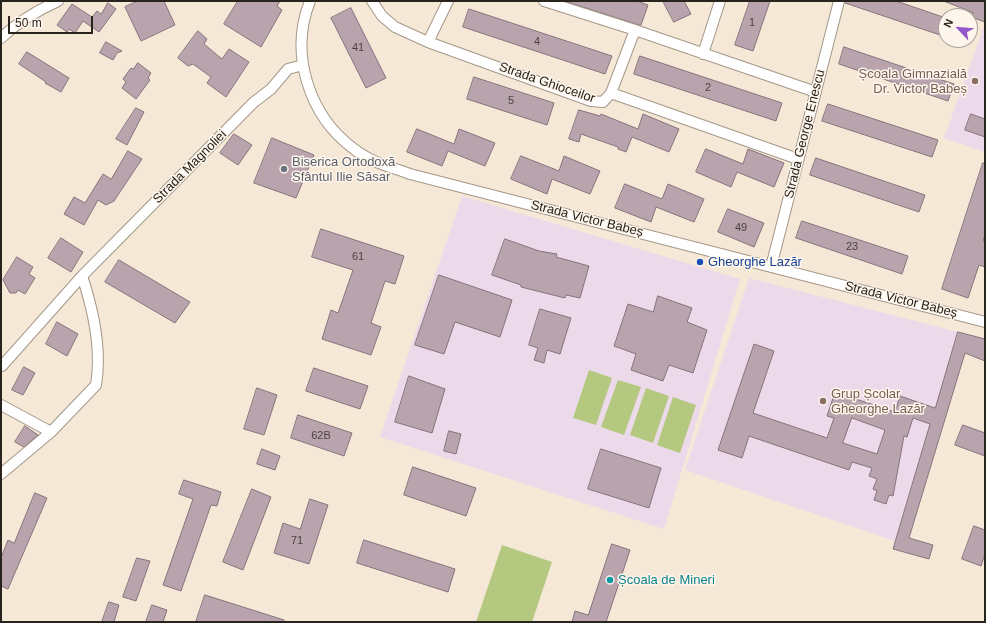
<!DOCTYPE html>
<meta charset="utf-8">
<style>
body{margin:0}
#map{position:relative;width:986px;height:623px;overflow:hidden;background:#f6e8d7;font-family:Arial,sans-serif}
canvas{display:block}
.frame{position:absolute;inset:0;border:2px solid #28231d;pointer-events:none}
.north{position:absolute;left:938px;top:8px;width:40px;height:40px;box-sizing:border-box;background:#fef6ec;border:1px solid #a8a299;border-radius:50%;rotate:296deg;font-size:11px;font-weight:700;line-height:16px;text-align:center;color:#28231d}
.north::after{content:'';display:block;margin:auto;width:14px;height:18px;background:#9555cb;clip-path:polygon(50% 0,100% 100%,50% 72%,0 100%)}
.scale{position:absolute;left:8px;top:16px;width:85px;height:18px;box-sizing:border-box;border:2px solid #28231d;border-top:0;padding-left:5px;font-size:12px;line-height:14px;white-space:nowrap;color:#28231d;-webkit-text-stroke:3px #fef6ec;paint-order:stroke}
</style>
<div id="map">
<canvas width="986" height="623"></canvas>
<div class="frame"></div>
<div class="north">N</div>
<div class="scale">50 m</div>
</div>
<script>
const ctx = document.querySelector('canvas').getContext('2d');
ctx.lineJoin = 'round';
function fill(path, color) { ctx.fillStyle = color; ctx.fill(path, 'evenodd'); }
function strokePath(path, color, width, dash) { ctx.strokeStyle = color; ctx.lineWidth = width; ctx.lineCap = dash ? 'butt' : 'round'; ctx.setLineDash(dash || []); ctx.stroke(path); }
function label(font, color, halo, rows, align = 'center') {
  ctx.font = font + ' Arial,sans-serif'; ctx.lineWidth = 3; ctx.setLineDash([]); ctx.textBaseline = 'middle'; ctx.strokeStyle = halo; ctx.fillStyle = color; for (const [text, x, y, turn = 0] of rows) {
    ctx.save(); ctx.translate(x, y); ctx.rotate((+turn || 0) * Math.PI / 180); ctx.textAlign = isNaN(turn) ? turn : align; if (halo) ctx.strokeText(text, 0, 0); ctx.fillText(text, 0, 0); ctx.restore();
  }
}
const education = new Path2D(`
 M985 24V152L944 138Z
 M462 196 740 279 664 529 380 437Z
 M749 278 958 332 895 541 685 470Z`);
const green = new Path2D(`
 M589 370 612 378 596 425 573 418Z
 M618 380 641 387 624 435 601 427Z
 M646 388 669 396 653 443 630 435Z
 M673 397 696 405 680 453 657 445Z
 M502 545 552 562 532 622H476Z`);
const building = new Path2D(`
 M138 1H164L175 25 141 41 125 7Z
 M238 1H280L277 6 282 10 261 47 224 24Z
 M565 1H637L648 5 641 25Z
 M663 1H684L691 14 674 22Z
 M750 1H770L753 51 735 45Z
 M845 1H896L946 18V37L845 3Z
 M944 1H985V22L971 17 973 13Z
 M108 3 116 9 99 32 83 21 75 33 69 29 67 32 57 25 72 4 92 17 97 11 101 14Z
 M351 8 386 78 366 88 331 18Z
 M469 9 612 56 605 74 463 27Z
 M198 31 207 39 204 44 222 59 229 49 249 62 226 97 207 83 211 77 193 64 188 66 178 58Z
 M106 42 122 51 117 53 113 60 100 53Z
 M844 47 954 84 948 101 839 64Z
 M27 52 69 78 61 92 45 83 46 82 19 64Z
 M640 56 782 103 776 121 634 74Z
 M138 63 151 73 148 78 150 80 136 99 122 88 126 82 123 79 131 68 133 69Z
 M474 77 554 103 547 125 467 99Z
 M828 104 938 140 932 157 822 121Z
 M136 108 144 112 127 145 116 139Z
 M579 110 600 116 601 114 638 129 643 114 679 129 669 152 632 137 626 152 618 149V147L581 134 579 142 569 139Z
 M971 114 985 119V137L965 130Z
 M417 129 454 144 459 129 495 143 485 166 448 151 442 166 407 152Z
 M234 134 252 145 238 165 220 153Z
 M272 138 314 155 296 198 254 183Z
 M706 149 743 164 748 149 784 163 774 187 737 172 731 187 696 172Z
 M128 151 142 159 114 201 106 205 98 200 84 225 64 214 74 197 85 203 103 174 111 179Z
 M521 156 559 171 564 156 600 171 590 194 552 179 547 194 511 179Z
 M816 158 925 195 919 212 810 175Z
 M983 163H985V235L983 241 985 242V267L979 265 968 298 942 289Z
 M625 184 662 199 668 184 704 199 694 222 656 207 651 222 615 208Z
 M728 209 764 223 754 247 718 232Z
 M802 221 908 256 902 274 796 238Z
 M321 229 404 256 395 284 385 281 371 323 381 327 371 355 322 339 331 310 338 313 353 270 312 257Z
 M61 238 83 252 71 272 48 258Z
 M505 239 539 251 557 254 556 257 589 266 580 298 566 295 565 298 521 287V285L492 275Z
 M17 257 33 267 29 274 35 278 25 294 18 290 16 293H10L3 280Z
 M119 260 190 302 175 323 105 282Z
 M439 275 512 300 500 337 455 322 444 354 415 345Z
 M658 296 692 308 687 322 707 330 693 373 669 365 663 381 631 370 636 354 614 346 628 304 653 312Z
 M540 309 571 318 560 354 547 350 544 363 534 360 538 348 529 345Z
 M57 322 78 334 67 356 46 344Z
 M958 332 985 339V361L965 353 909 538 933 545 929 559 893 549 930 424 913 418 907 437 904 436 893 496 889 495 886 504 874 500 877 491 873 489 877 479 869 476 872 468 852 462 849 470 749 436 742 458 718 450 754 344 774 351 753 413 827 438 834 418 827 416 835 392 895 412 900 396 935 408ZM852 418 885 430 877 454 843 443Z
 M24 367 35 373 23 395 12 390Z
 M314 368 368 386 360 409 306 391Z
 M409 376 445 389 432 433 395 422Z
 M257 388 277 395 264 435 244 429Z
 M298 415 352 433 344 456 291 438Z
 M963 425 985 433V456L955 445Z
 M25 426 38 435 24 447 15 442Z
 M449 431 461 434 456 454 444 451Z
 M262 449 280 456 275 470 257 464Z
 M601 449 661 468 649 508 588 489Z
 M413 467 476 488 466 516 404 495Z
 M184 480 221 492 217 506 211 505 181 591 163 585 193 499 179 494Z
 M252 489 271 497 243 570 223 562Z
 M35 493 47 498 8 589 1 586V558L8 540 14 543Z
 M310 499 328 505 309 564 274 553 283 523 300 529Z
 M974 526 985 530V554L981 566 962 559Z
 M364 540 455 569 448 592 357 563Z
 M612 544 630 550 606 622H572L575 611 588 615Z
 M137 558 150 561 136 601 123 597Z
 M205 595 284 620V622H196Z
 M109 602 119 605 114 622H102Z
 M152 605 167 610 163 622H146Z`);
const street = new Path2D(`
 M310 1C289 54 309 116 354 149 370 162 391 167 410 174L985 322
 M372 1 382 16 395 27 428 42 591 101 603 102 611 93 798 159
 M544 1 635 30 816 92
 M1 38C18 22 36 11 58 1
 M428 42 448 1
 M703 54 720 1
 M611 93 635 30
 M771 267 839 1
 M2 366 82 276 253 103 271 89 288 69 303 65
 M1 405 51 432
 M1 474 51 432 96 385C102 349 93 309 82 276`);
const markers = [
 [975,81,4,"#8d6e63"],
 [284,169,4,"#6b7280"],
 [700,262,4,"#1a4fb4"],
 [823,401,4,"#8d6e63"],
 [610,580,4,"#0f9aa8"]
];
const numberNames = [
 ["1",752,23],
 ["4",537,42],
 ["41",358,48],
 ["2",708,88],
 ["5",511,101],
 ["49",741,228],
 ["23",852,247],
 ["61",358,257],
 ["62B",321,436],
 ["71",297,541]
];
const educationNames = [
 ["Școala Gimnazială",967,74],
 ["Dr. Victor Babeș",967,89],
 ["Grup Școlar",831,394,"left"],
 ["Gheorghe Lazăr",831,409,"left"]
];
const streetNames = [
 ["Strada Ghioceilor",547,83,19],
 ["Strada George Enescu",805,134,-76],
 ["Strada Magnoliei",190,167,-45],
 ["Strada Victor Babeș",587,219,14],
 ["Strada Victor Babeș",901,300,14]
];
const worshipNames = [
 ["Biserica Ortodoxă",292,162],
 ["Sfântul Ilie Săsar",292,177]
];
const transitNames = [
 ["Gheorghe Lazăr",708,262]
];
const cultureNames = [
 ["Școala de Mineri",618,580]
];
fill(education, '#ecdaea');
fill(green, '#b4c880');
fill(building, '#b9a4ae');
strokePath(building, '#86737c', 1);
strokePath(street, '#a49787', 12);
strokePath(street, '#fff', 10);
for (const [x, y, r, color] of markers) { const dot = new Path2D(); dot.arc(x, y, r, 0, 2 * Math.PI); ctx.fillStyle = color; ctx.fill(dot); strokePath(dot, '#fef6ec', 1.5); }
label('11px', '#4c4341', null, numberNames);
label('13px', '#785e54', '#fef6ec', educationNames, 'right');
label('13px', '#28231d', '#fef6ec', streetNames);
label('13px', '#5b616d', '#fef6ec', worshipNames, 'left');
label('13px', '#164399', '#fef6ec', transitNames, 'left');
label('13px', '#0d838f', '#fef6ec', cultureNames, 'left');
</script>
